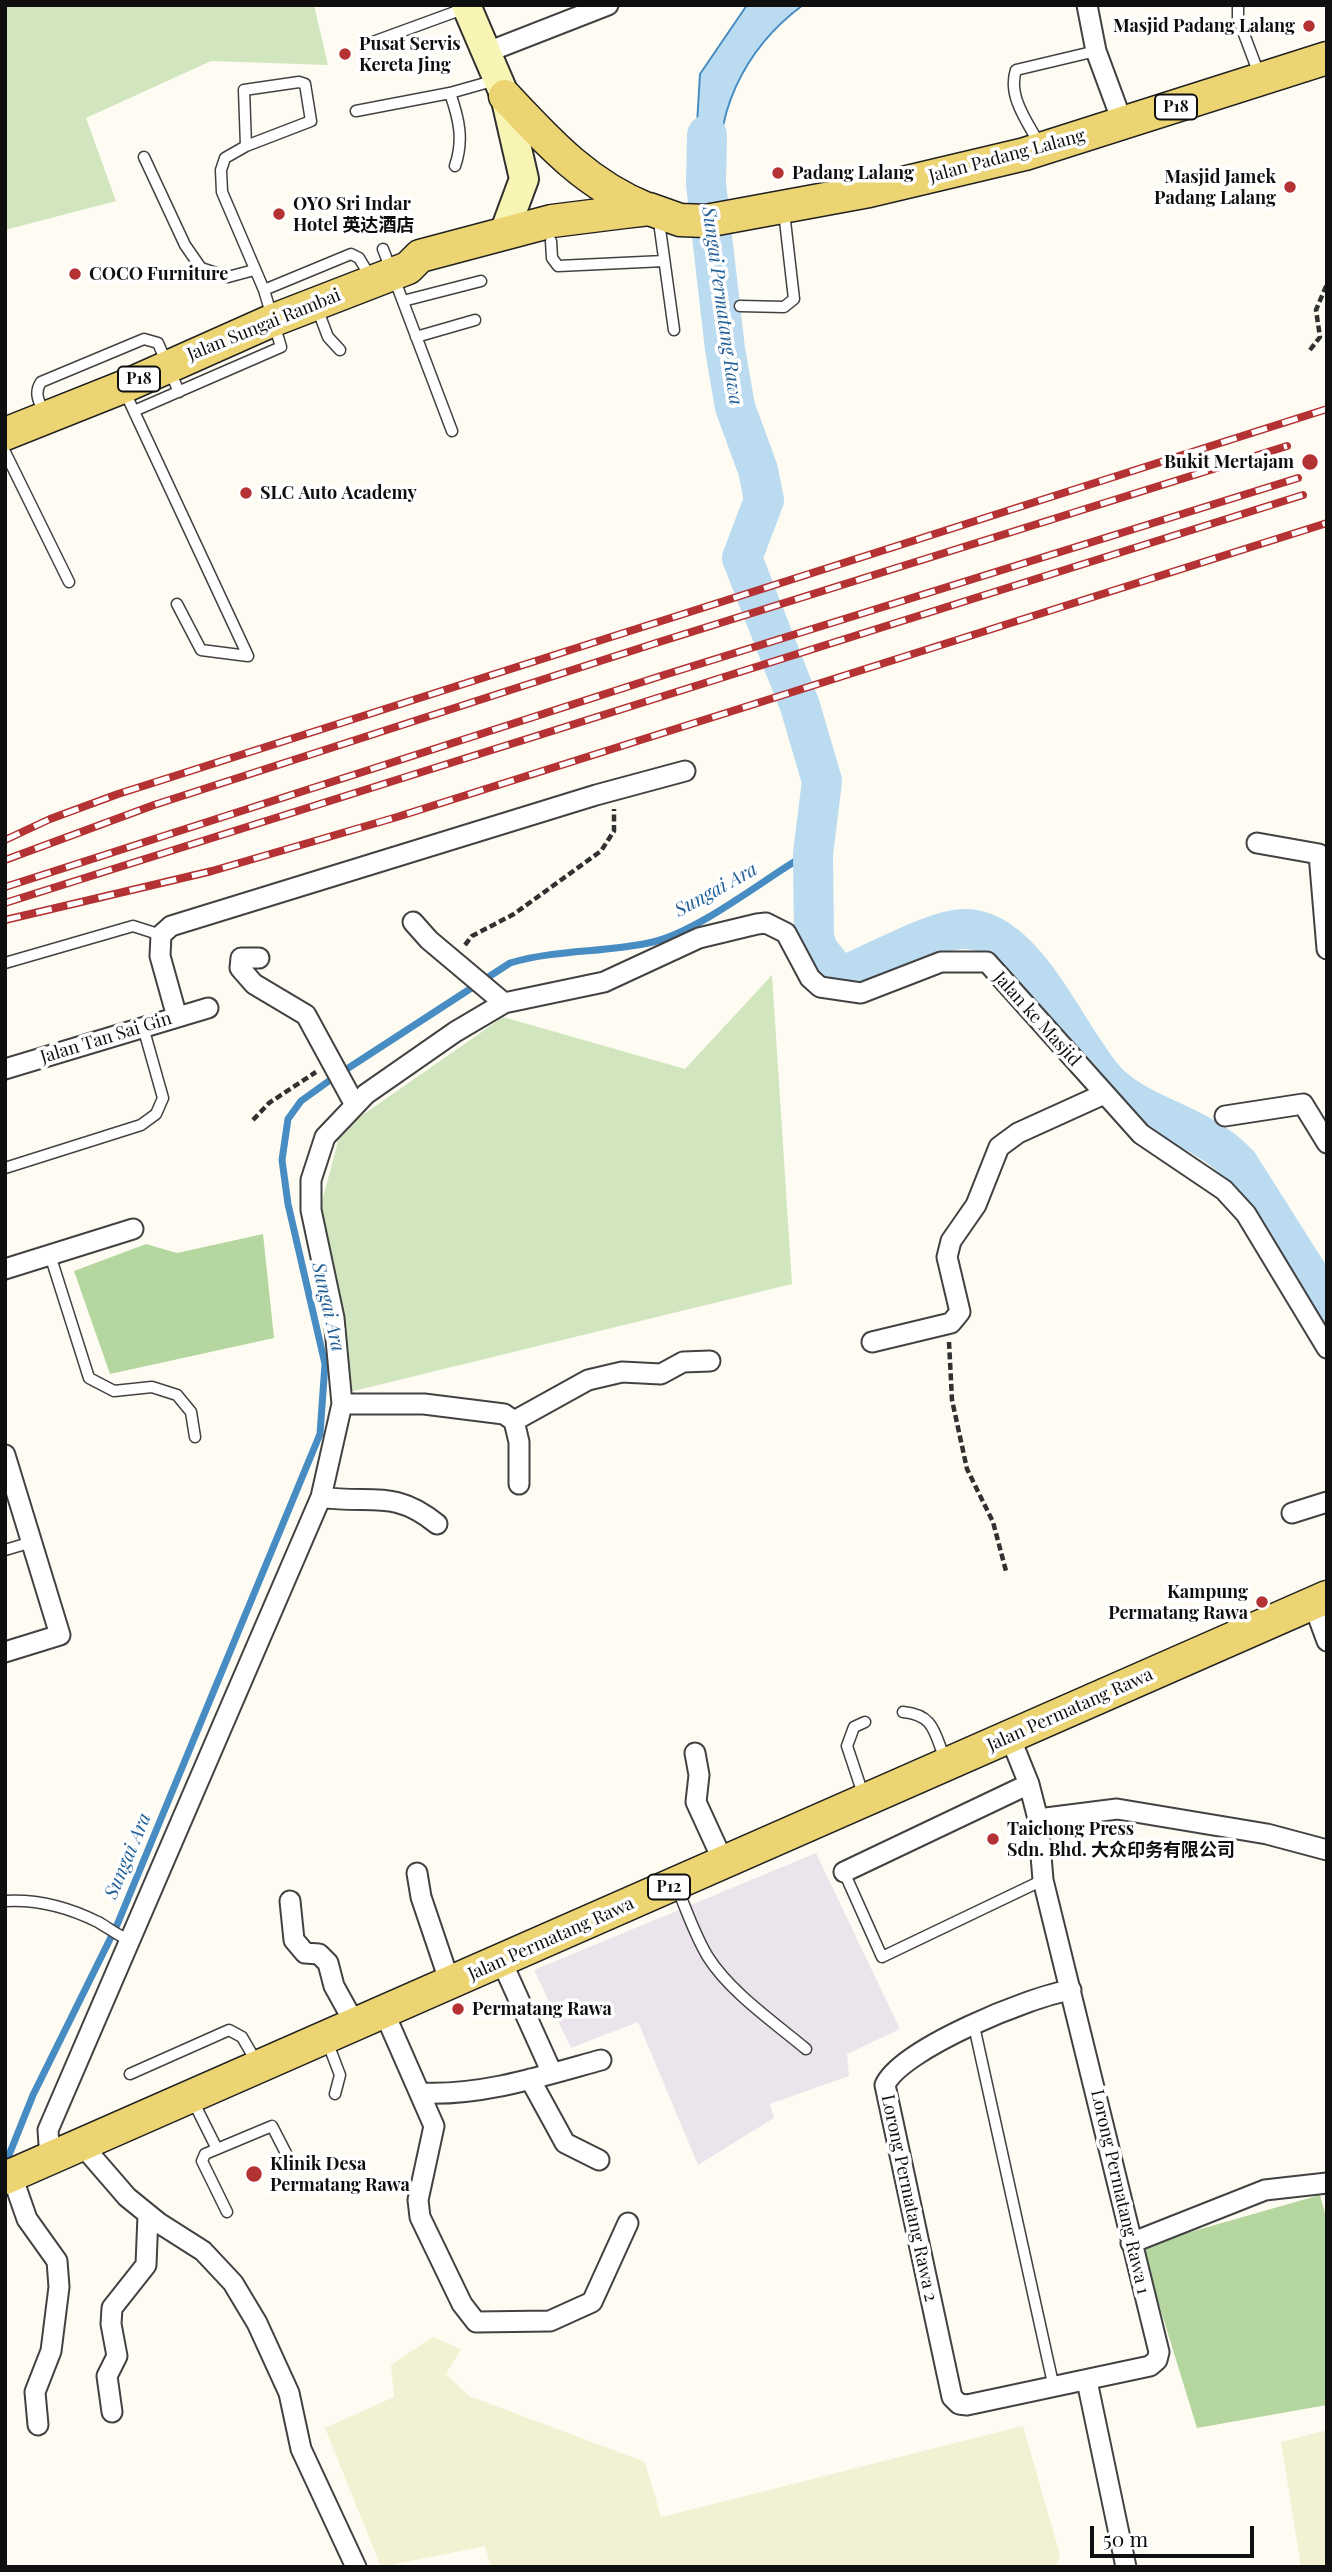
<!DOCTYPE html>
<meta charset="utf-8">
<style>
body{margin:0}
#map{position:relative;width:1332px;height:2572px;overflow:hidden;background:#fefcf2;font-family:"Playfair Display",serif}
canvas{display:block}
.frame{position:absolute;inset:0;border:7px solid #0f0f0f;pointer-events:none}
.scale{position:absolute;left:1090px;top:2526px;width:164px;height:32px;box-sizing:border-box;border:4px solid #0f0f0f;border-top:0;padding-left:9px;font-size:21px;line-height:24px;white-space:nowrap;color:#0f0f0f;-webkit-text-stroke:5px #fff;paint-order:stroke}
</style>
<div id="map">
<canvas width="1332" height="2572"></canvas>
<div class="frame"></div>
<div class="scale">50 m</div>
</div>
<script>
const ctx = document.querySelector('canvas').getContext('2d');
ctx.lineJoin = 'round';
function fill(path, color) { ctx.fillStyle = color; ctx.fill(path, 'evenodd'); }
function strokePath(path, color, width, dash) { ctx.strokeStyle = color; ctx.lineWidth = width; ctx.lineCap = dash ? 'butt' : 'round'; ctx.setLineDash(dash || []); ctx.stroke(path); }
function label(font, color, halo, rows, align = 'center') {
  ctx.font = font + ' "Playfair Display","Noto Sans SC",serif'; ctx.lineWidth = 7; ctx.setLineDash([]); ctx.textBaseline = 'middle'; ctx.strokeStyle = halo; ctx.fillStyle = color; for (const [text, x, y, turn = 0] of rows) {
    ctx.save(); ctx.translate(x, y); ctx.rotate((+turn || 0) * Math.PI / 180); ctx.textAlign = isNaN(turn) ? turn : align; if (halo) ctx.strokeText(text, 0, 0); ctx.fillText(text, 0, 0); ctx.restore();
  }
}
const industrial = new Path2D(`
 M816 1853 900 2029 847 2054 849 2076 770 2104 774 2118 698 2165 638 2022 571 2048 534 1970Z`);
const farmland = new Path2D(`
 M433 2337 461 2349 446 2374 469 2396 645 2462 661 2517 1023 2426 1060 2555 1056 2567H491L485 2546 381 2567 325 2428 394 2397 391 2365Z
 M1327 2430V2567H1301L1281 2442Z`);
const green = new Path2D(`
 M5 5H314L328 65 211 61 86 118 116 201 5 230Z
 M772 975 792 1284 333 1396 338 1296 321 1205 341 1130 503 1017 685 1069Z`);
const forest = new Path2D(`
 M263 1234 274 1338 110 1374 74 1271 146 1244 177 1253Z
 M1320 2195 1327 2221V2405L1197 2428 1141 2246Z`);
const water = new Path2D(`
 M747 5H803C746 47 708 118 724 189L693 191 700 74Z`);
const stream = new Path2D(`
 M5 2165 33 2095 117 1925 320 1434 325 1364 288 1204 282 1160 288 1119 301 1101 333 1078 510 963C557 949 605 953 653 942 696 932 758 884 797 860L813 854`);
const river = new Path2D(`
 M707 135 706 184 725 349 735 407 758 470 764 500 742 558 800 706 822 781 813 854 814 937 818 950 837 974 850 973C878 961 937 929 964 929 1028 928 1069 1044 1109 1084 1146 1119 1202 1124 1239 1165L1327 1304`);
const path = new Path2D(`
 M1310 350 1320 337 1316 310 1327 284
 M465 945 472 936 514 914 601 851 614 831V809
 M253 1120 269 1103 316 1072
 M949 1342 952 1400 967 1469 993 1522 1006 1571`);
const lane = new Path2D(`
 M1238 5V18L1259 74
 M370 43 463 9
 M450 93C459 119 464 140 455 166
 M356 111 450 93 496 80
 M1040 145C1028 123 1007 96 1016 70L1096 51
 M144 157 185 245 201 268 228 277 254 270
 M660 229 674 330
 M551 241 552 258 558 266 664 261
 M383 249 452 431
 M264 290 351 254 359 258 371 278
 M403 301 481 281
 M740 306 784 307 794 299 784 212
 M317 308 328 337 340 350
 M416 337 475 320
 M124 390 248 656
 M134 411 281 347 264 290 222 192 221 170 225 158 246 146 311 121 305 84 299 82 244 90 246 146
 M45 415C40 403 33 394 41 382L144 339 158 343 179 392
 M5 452 69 582
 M177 604 201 650 248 656
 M5 963 133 926 161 935
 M5 1168 141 1125 156 1114 163 1098 143 1027
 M50 1255 89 1378 114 1391 152 1387 177 1395 191 1412 195 1437
 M5 1550 32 1542
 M903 1712C935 1715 934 1733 945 1759
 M864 1797 847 1746 854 1727 865 1722
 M844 1872 882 1957 1043 1880
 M677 1888C687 1911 695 1936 708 1957 730 1992 775 2023 806 2049
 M5 1901C38 1899 68 1907 98 1922 109 1928 119 1937 132 1941
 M974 2026 1054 2388
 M327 2041 340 2075 335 2094
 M130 2074 229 2030 242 2037 257 2063
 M193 2101 217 2149 205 2154 202 2161 227 2212
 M217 2149 272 2126 290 2161`);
const street = new Path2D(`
 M1087 5 1096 51 1123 124
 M485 53 608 5
 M1257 843 1319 854 1327 949
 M413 922 429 940 504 1003
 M259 958H241L240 968 254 984 306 1015 355 1105
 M177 1017 160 956 161 935 171 926 596 795 685 771
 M5 1069 208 1008
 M1225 1116 1303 1104 1327 1143
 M5 1269 133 1229
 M872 1342 951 1323 960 1312 947 1257 951 1241 976 1205 999 1147 1018 1133 1104 1094
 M342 1404H424L504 1414 514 1421 519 1442V1484
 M514 1421 588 1380 622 1372 661 1374 683 1362 710 1361
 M5 1455 60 1635 5 1652
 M321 1497C370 1505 393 1488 437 1524
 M1292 1513 1327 1502
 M1313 1603 1327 1641
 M1010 1737 1029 1784 1038 1819 1043 1880 1159 2352 1157 2360 1150 2366 967 2405 959 2404 952 2397 885 2085C901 2049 1031 1996 1071 1990
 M695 1753 699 1775 696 1802 724 1863
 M1038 1819 1117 1809 1267 1834 1327 1850
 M844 1872 1029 1784
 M417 1873 421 1897 450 1983
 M290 1901 294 1940 305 1953 319 1954 328 1963 334 1986 355 2024
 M501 1960 552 2073
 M384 2012 434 2126 418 2200 420 2217 462 2304 476 2322 550 2321 592 2302 628 2223
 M530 2079 565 2143 599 2160
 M421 2093C482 2096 543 2076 601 2060
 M82 2145 127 2197 159 2223 203 2251 233 2283 257 2323 289 2393 301 2449 356 2567
 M50 2159 48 2130 321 1497 342 1404 334 1318 311 1210V1180L325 1137 366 1094 455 1032 504 1003 604 982 699 938 757 924 766 923 786 933 810 978 820 987 861 993 941 962H987L1141 1134 1224 1190 1246 1214 1327 1348
 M12 2176 27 2219 57 2261 59 2287 51 2351 35 2392 38 2425
 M1131 2243 1265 2190 1327 2183
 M1087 2381 1126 2567
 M112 2412 107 2376 117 2356 111 2324 112 2308 146 2265 148 2215`);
const secondary = new Path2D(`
 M466 5 505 96 524 179 504 233`);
const primary = new Path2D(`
 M505 96C548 142 587 185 647 209
 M5 434 123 387 271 321 408 268 420 256 552 221 624 212 649 209 680 220 706 221 869 191 1025 154 1327 58
 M5 2178 1327 1597`);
const rail = new Path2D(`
 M5 840 50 819 118 794 1327 409
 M5 860 154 805 656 643 1287 446
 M5 887 664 675 1298 478
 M5 903 1303 495
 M5 920 212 871 397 817 1327 523`);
const markers = [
 [1309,26,7,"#b43233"],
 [345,54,7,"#b43233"],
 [778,173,7,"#b43233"],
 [1290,187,7,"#b43233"],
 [279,214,7,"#b43233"],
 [75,274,7,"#b43233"],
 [1310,462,9,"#b43233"],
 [246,493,7,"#b43233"],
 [1262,1602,7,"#b43233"],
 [993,1839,7,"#b43233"],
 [458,2009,7,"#b43233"],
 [254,2174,9,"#b43233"]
];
const shields = [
 [1176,107,42],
 [139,379,42],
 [669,1887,42]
];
const shieldNames = [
 ["P18",1176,107],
 ["P18",139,379],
 ["P12",669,1887]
];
const poiNames = [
 ["Masjid Padang Lalang",1295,26,"right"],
 ["Pusat Servis",359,44],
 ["Kereta Jing",359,65],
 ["Padang Lalang",792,173],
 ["Masjid Jamek",1276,177,"right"],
 ["Padang Lalang",1276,198,"right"],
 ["OYO Sri Indar",293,204],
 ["Hotel 英达酒店",293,225],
 ["COCO Furniture",89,274],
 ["Bukit Mertajam",1294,462,"right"],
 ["SLC Auto Academy",260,493],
 ["Kampung",1248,1592,"right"],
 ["Permatang Rawa",1248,1613,"right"],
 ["Taichong Press",1007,1829],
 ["Sdn. Bhd. 大众印务有限公司",1007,1850],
 ["Permatang Rawa",472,2009],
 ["Klinik Desa",270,2164],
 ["Permatang Rawa",270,2185]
];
const streetNames = [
 ["Jalan Padang Lalang",1007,156,-15],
 ["Jalan Sungai Rambai",264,325,-22],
 ["Jalan ke Masjid",1037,1019,48],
 ["Jalan Tan Sai Gin",106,1038,-17],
 ["Jalan Permatang Rawa",1070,1710,-24],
 ["Jalan Permatang Rawa",551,1939,-24],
 ["Lorong Permatang Rawa 1",1120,2192,77],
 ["Lorong Permatang Rawa 2",909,2198,78]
];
const waterNames = [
 ["Sungai Permatang Rawa",722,306,82],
 ["Sungai Ara",716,890,-29],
 ["Sungai Ara",328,1307,77],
 ["Sungai Ara",128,1856,-67]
];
fill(industrial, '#ece4ed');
fill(farmland, '#f2f1d4');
fill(green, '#d1e6be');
fill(forest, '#b5d69e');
fill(water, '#bbdbf1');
strokePath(water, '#478cc3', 2);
strokePath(stream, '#478cc3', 7);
strokePath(river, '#bbdbf1', 40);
strokePath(lane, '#424242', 13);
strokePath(street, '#424242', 23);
strokePath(secondary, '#313131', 32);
strokePath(primary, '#202020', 35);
strokePath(path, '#313131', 4.5, [7, 3.5]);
strokePath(lane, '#fff', 10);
strokePath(street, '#fff', 19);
strokePath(secondary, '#f8f4b3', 28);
strokePath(primary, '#edd473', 32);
strokePath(rail, '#b43233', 8);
strokePath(rail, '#fff', 5, [16]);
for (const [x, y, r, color] of markers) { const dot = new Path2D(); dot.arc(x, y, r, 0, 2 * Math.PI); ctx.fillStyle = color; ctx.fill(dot); strokePath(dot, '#fff', 2.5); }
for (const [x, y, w] of shields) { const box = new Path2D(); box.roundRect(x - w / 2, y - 12.5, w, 25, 5); ctx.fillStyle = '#fff'; ctx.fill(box); strokePath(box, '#0f0f0f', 2); }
label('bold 16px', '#0f0f0f', null, shieldNames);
label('bold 18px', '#0f0f0f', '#fff', poiNames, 'left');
label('18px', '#0f0f0f', '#fff', streetNames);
label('italic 19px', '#225f97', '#fff', waterNames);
</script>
